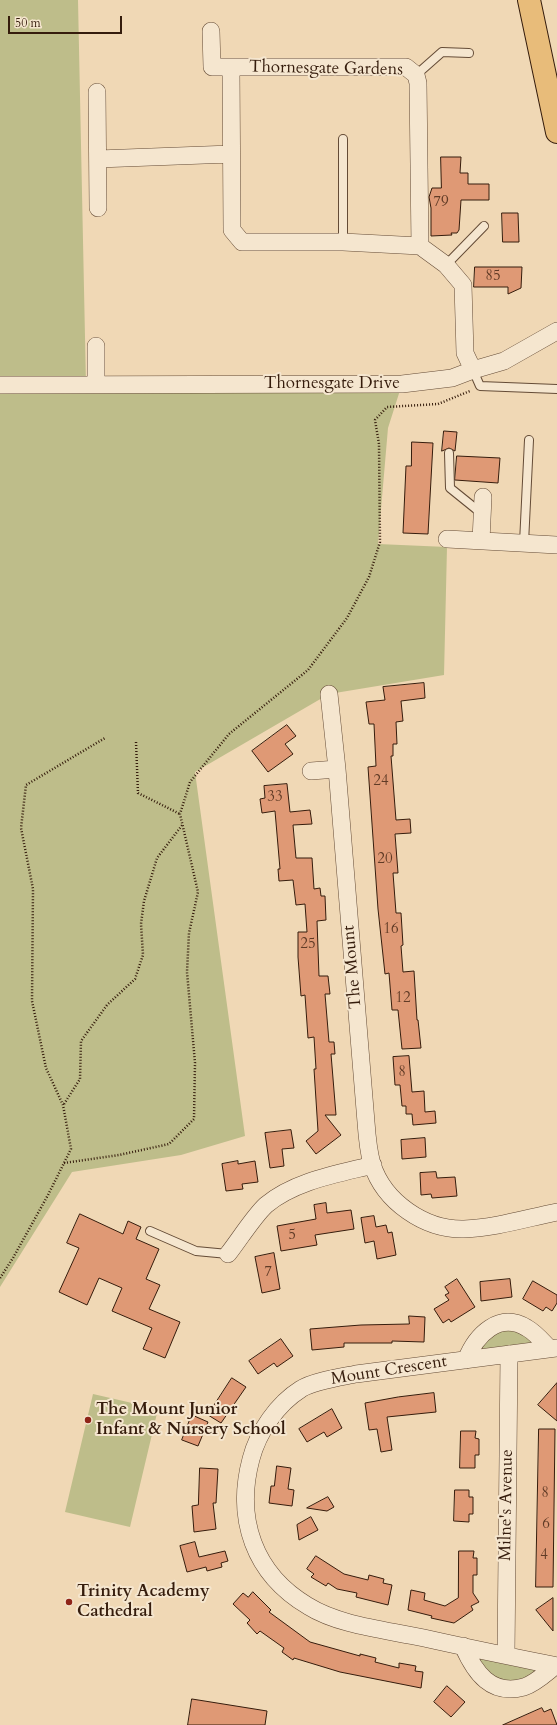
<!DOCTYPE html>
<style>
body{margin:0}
#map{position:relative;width:557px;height:1725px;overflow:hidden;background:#f0d8b5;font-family:Cardo,serif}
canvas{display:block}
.scale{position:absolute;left:8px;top:16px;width:114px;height:18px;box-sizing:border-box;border:2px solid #351c0c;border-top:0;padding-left:5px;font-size:12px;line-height:14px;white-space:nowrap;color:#351c0c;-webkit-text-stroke:3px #f5e6cf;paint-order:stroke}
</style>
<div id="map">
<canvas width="557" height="1725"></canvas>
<div class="scale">50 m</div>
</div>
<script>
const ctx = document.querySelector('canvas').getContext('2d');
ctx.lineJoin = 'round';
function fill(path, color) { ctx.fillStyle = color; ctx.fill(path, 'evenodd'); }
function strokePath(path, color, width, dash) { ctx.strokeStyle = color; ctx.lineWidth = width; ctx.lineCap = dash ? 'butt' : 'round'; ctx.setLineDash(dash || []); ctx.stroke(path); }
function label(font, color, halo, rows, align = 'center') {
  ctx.font = font + ' Cardo,serif'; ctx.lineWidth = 4; ctx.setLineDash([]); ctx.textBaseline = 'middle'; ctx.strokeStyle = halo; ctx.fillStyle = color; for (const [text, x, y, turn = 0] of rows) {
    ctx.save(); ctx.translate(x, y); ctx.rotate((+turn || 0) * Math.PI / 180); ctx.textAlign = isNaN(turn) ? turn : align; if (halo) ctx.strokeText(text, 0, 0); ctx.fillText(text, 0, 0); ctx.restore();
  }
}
const green = new Path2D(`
 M0 0H78L86 385 402 384 388 428 378 544 447 547 444 675 329 694 195 772 245 1136 181 1155 72 1172 0 1287Z
 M504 1323 550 1349 509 1354 470 1349Z
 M93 1394 158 1409 130 1527 65 1512Z
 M463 1646 555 1666 500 1687Z`);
const building = new Path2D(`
 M441 157H461L460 173H468V184H489V200H461L459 230 457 233H451L452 235 431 236V208L429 197 432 188H441Z
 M502 213H518L519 242H503Z
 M475 267H522L521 288 508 294V287H474Z
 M444 431 457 432 455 451 449 448 442 451Z
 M412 442 433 443 428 534 403 533 406 466H411Z
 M457 456 500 458 498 483 455 480Z
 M424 683 425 698 401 701 403 721 396 722 397 744H393V756H391L396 820 410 819 411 833 395 834 398 873H393L396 913H401L403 945 401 946 403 972 414 971 417 1020H418L421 1048 402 1049 398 1010H392L389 973 385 974 378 909 368 767 376 766 374 724H369L366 702 385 700 383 687Z
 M287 725 296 736 285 744 293 754 268 772 252 751Z
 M287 784 290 812 310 810 312 824 293 825 296 858H312L314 889 320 888 321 896H325L326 920 317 921 319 976H328L330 994H325L329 1042H334L335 1054H331L336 1115H325L341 1135 316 1154 306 1141 318 1131 314 1069H316L314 1037 308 1038 305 995 301 996 298 957V932H307L305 904 296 905 293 880 279 881 278 869H280L275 811 262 813 260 799 265 798 264 786Z
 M409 1056 412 1092 424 1091 425 1112 435 1111 436 1123 413 1125 412 1114H406V1106H402L400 1085H395L393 1057Z
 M291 1130 294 1148 282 1149 284 1166 270 1168 265 1133Z
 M425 1138 426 1157 402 1159 401 1140Z
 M238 1161V1164L255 1161 258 1182 242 1184 243 1189 226 1191 222 1164Z
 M436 1172 437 1178 455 1177 457 1196 432 1198 431 1194 421 1195 420 1173Z
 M326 1203 327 1213 351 1210 354 1229 315 1235 317 1245 281 1251 277 1226 316 1219 314 1205Z
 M80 1214 123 1234 128 1221 141 1227 136 1239 159 1249 146 1279 160 1285 149 1309 180 1322 165 1358 143 1349 152 1328 112 1311 122 1288 99 1278 87 1305 59 1292 79 1248 67 1243Z
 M374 1216 376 1227 386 1225 388 1233 392 1232 396 1255 377 1259 374 1241 365 1243 361 1218Z
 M274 1253 280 1289 262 1293 255 1257Z
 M457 1279 475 1307 451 1322 449 1319 443 1323 434 1309 449 1300 445 1295 449 1293 445 1287Z
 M510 1279 512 1297 481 1301 480 1282Z
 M533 1281 557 1295V1303L552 1311 546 1307 543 1311 523 1299Z
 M409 1316 425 1317 424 1342 392 1341V1343H344V1347L312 1350 310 1329 361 1325 409 1324Z
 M281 1339 293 1356 277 1367 274 1363 258 1374 249 1361Z
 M232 1378 246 1387 221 1423 208 1415Z
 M557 1383V1421L538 1405Z
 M434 1393 436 1412 387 1417 392 1450 381 1452 377 1429 369 1430 365 1403 398 1397Z
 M332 1409 342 1428 327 1437 324 1432 307 1442 299 1429Z
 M192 1415 208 1422 198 1446 182 1440Z
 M539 1429H555L553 1587H536Z
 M461 1431H476L475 1438 479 1439V1455H475V1468H460Z
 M277 1466 291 1468 288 1489 294 1490 292 1506 269 1503 271 1486H274Z
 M200 1468 218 1469 216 1503H213L216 1529 194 1532 192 1506 198 1505Z
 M455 1490H469V1497H473V1514H469V1522L454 1521Z
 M328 1497 334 1507 327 1511 307 1508Z
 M311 1517 318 1530 299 1540 297 1525Z
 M195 1542 199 1557 225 1551 228 1561 221 1563 222 1567 207 1571 206 1567 187 1572 180 1546Z
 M459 1551H474L473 1558H477V1575H473V1593L479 1602 471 1606 473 1610 454 1623 431 1618 432 1616 408 1610 411 1590 425 1593 424 1600 445 1606 458 1598Z
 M316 1556 344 1574 368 1580 369 1575 384 1579 383 1583 392 1585 388 1605 356 1597 357 1593 337 1589 328 1583 326 1586 311 1577 314 1574 307 1569Z
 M253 1592 271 1610 269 1612 310 1642 360 1656V1654L376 1658 375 1662 399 1668V1663L416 1666 415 1671 423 1672 421 1688 340 1672 294 1658 293 1660 282 1652 284 1648 260 1631 257 1634 247 1623 250 1620 233 1604 243 1593 248 1597Z
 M553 1598V1631L536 1610Z
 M447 1686 465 1702 451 1717 434 1702Z
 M192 1699 267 1711 265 1725H188Z
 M542 1708 544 1712 551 1709 557 1725H503Z`);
const path = new Path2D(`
 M136 742 138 793 180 814
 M64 1104 80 1079 81 1041 107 1005 135 979 143 955 141 924 144 901 157 858 183 824
 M64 1163 119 1155 169 1144 194 1119 195 1063 187 972 189 933 198 892 180 814 190 782 229 734 308 670 347 618 369 577 380 542 379 444 375 420 387 407 438 404 470 391
 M0 1278 13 1258 48 1195 71 1149 63 1105 46 1068 32 1001 33 889 21 828 26 785 105 738`);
const lane = new Path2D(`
 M416 75 442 52 469 53
 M343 139V242
 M446 265 484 226
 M473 370 480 386 557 389
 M449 453 450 488 481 513
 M524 543 529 440
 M150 1231 196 1251 228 1254`);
const street = new Path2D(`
 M211 31 212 67H231
 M97 92 98 208
 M98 159 231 154
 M420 246 418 83 416 75 406 67H231L232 230 242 242H343L420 246 446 265 463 285 465 353 473 370
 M0 385 402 384 452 378 473 370 504 361 557 331
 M96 385V346
 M447 539 557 545
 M481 541 483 497
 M329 694 337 769 366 1122C367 1136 368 1150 372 1164 384 1202 425 1230 464 1229 495 1228 527 1218 557 1212
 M311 771 337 769
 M228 1254C239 1240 254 1216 266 1205 295 1181 337 1174 373 1165
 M557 1348 356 1374C341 1377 313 1381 301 1389 277 1404 258 1432 251 1459 235 1519 254 1574 308 1606 340 1626 388 1630 424 1638 468 1648 513 1657 557 1666
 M466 1360C476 1335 499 1311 527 1328 536 1333 543 1342 550 1349
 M463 1646C475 1673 491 1696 524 1687 536 1683 546 1673 555 1666
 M506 1655 509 1354`);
const highway = new Path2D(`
 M529 0 557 132`);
const markers = [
 [88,1420,4,"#8f2418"],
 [69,1602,4,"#8f2418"]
];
const numberNames = [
 ["79",441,203],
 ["85",493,277],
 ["24",381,782],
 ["33",275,798],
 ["20",385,860],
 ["16",391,930],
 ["25",308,945],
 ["12",403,999],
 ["8",402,1073],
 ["5",292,1236],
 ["7",268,1273],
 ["8",545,1494],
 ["6",546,1525],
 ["4",544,1556]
];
const streetNames = [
 ["Thornesgate Gardens",326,69,1],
 ["Thornesgate Drive",332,384],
 ["The Mount",353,967,-95],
 ["Mount Crescent",389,1371,-9],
 ["Milne's Avenue",507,1505,-89]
];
const poiNames = [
 ["The Mount Junior",96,1410],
 ["Infant & Nursery School",96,1430],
 ["Trinity Academy",77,1592],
 ["Cathedral",77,1612]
];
fill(green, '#bebd8a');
fill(building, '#df9975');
strokePath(building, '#351c0c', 1);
strokePath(lane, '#644b36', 10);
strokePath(street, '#644b36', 18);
strokePath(highway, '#351c0c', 24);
strokePath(path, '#351c0c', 2.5, [1, 2]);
strokePath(lane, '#f5e6cf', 8);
strokePath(street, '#f5e6cf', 17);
strokePath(highway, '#e8bc7a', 22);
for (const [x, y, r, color] of markers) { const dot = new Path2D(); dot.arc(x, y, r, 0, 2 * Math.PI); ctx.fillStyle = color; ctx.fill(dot); strokePath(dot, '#f5e6cf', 1.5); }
label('15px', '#603b26', null, numberNames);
label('17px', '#351c0c', '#f5e6cf', streetNames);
label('bold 17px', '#351c0c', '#f5e6cf', poiNames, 'left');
</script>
